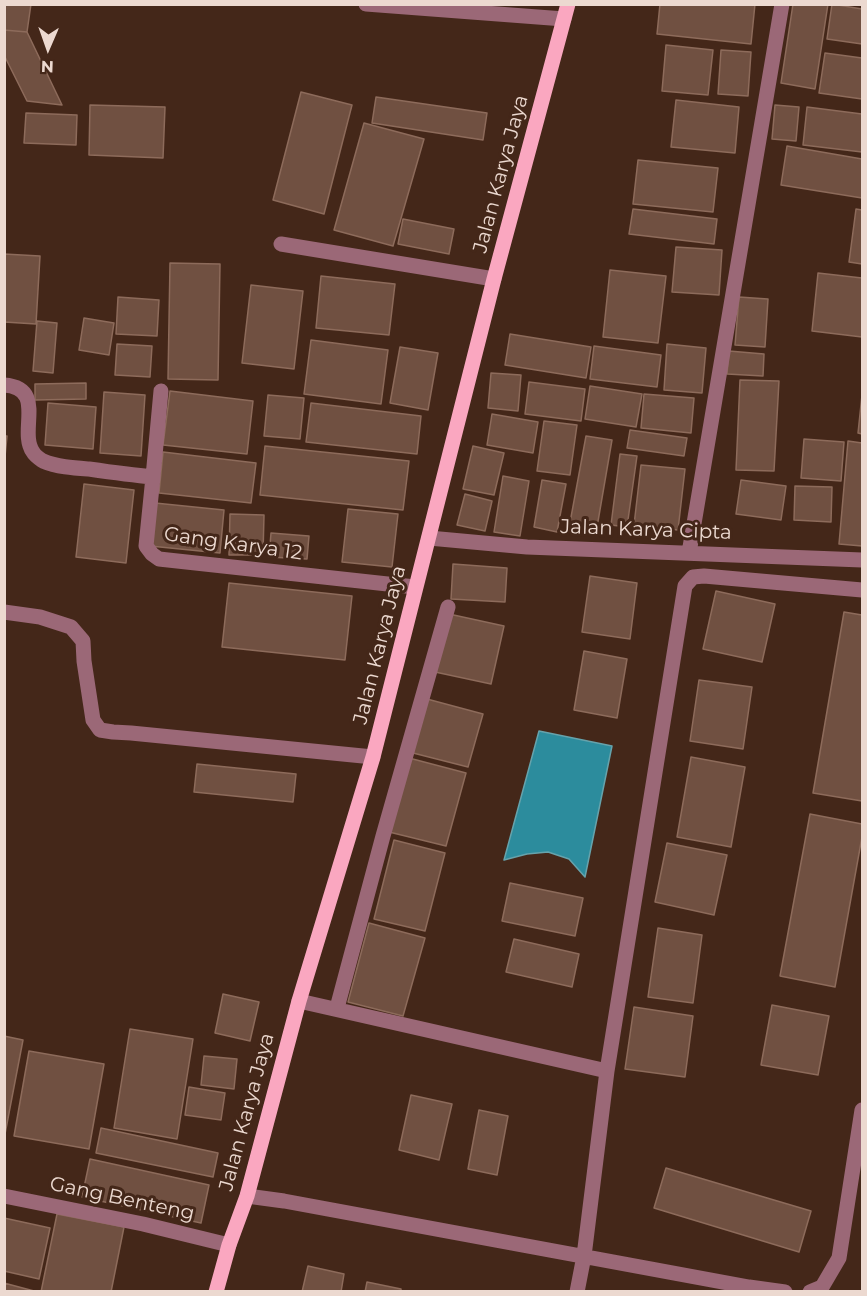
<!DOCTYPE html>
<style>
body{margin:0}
#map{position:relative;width:867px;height:1296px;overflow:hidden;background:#442719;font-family:Montserrat,sans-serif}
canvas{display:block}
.frame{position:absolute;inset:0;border:6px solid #ecd9d0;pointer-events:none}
.north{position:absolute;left:18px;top:18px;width:60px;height:60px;-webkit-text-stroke:4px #442719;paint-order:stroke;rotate:182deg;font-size:16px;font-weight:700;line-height:24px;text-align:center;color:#ecd9d0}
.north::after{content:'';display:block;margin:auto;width:21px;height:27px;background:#ecd9d0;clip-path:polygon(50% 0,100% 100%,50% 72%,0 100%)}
</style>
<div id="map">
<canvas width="867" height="1296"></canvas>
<div class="frame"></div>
<div class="north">N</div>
</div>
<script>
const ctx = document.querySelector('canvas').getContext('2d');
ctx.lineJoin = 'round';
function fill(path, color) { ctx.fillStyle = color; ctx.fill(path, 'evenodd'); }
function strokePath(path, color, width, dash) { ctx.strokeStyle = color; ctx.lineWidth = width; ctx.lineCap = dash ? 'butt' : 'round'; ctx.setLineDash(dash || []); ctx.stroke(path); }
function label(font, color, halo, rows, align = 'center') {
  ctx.font = font + ' Montserrat,sans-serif'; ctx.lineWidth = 6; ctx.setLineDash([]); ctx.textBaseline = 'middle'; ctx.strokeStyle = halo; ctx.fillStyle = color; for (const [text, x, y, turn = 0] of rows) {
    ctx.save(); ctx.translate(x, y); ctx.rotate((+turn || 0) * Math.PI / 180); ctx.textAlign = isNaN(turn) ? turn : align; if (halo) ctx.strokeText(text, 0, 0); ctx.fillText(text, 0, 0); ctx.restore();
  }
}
const water = new Path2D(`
 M539 731 612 746 585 877 569 859 548 852 527 854 504 860Z`);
const building = new Path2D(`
 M4 4H31L27 32 4 30Z
 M660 4H755L751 44 657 34Z
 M793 4H828L815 89 781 83Z
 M832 4 862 9V44L827 39Z
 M4 30 27 32 62 105 27 101 4 55Z
 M666 45 713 50 708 95 662 91Z
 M721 50 751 52 748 96 718 94Z
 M825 53 862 58V99L819 93Z
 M301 92 352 105 324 214 273 200Z
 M376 97 487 113 483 140 372 123Z
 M676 100 739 107 735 153 671 147Z
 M90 105 165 107 163 158 89 155Z
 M775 105 799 107 796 141 772 139Z
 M807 107 862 114V152L803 145Z
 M26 113 77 115 76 145 24 143Z
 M364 123 424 139 393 246 334 230Z
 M787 146 862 159V198L781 185Z
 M638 160 718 168 713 212 633 204Z
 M633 209 717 219 714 244 629 234Z
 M856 209 862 210V264L849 262Z
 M403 219 454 229 449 254 398 244Z
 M676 247 722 250 719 295 672 292Z
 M4 254 40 256 36 324 4 322Z
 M170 263 220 264 218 380 168 379Z
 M610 270 666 276 658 343 603 337Z
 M818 273 862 278V337L812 331Z
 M321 276 395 284 389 335 316 328Z
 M251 285 303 291 294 369 242 363Z
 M118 297 159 300 157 336 116 334Z
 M739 297 768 299 765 347 735 345Z
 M84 318 114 323 109 355 79 350Z
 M37 321 57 323 53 373 33 371Z
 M510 334 591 347 586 378 505 365Z
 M311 340 388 350 381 404 304 394Z
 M117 344 152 346 150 377 115 375Z
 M667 344 706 348 702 393 664 390Z
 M594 346 661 355 657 387 590 379Z
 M400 347 438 353 428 410 390 403Z
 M729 351 764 354 763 376 727 374Z
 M491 373 521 375 518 411 488 408Z
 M740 380 779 381 774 471 736 470Z
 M529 382 585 389 581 421 525 414Z
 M86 383V399L35 400V384Z
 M590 386 642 394 636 427 585 419Z
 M170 391 253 401 247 454 163 445Z
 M104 392 145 395 141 456 100 453Z
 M644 394 694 398 691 433 641 428Z
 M268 395 304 398 300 439 264 436Z
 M862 395V434L858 433Z
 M48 403 96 407 93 449 45 445Z
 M311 403 421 416 417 454 306 442Z
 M492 414 538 422 533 453 487 445Z
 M544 421 577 425 570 475 537 471Z
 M630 430 687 438 684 456 627 448Z
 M4 436H7L4 467Z
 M586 436 612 440 596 533 569 528Z
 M804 439 844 442 841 481 801 478Z
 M848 441 862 443V546L839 544Z
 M265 446 409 461 403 510 260 495Z
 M473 446 504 453 494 495 463 489Z
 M163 452 256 463 251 503 159 493Z
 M620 454 637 456 627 527 611 525Z
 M641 465 685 469 678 530 634 525Z
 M503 476 529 481 520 536 494 532Z
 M542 480 566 484 557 532 534 527Z
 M741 480 786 486 781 520 736 514Z
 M84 484 134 490 126 563 76 557Z
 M795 486 832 487 831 522 794 520Z
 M465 494 492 501 485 531 457 525Z
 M155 503 224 510 220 553 150 546Z
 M348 509 398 514 392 567 342 562Z
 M230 514 264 515 263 555H229Z
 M271 533 309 536 307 559 269 557Z
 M453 564 507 568 505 602 451 599Z
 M590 576 637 583 630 639 582 632Z
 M229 583 352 596 345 660 222 647Z
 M716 591 775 604 762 662 703 649Z
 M844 612 862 615V801L813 793Z
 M449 614 504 626 491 684 435 672Z
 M584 651 627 659 617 718 574 710Z
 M699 680 752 687 743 749 690 741Z
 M427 699 483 714 468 767 413 753Z
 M691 757 745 767 731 847 677 837Z
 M409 758 466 773 446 846 389 832Z
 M197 764 296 774 293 802 194 792Z
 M810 814 862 824V837L835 987 780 976Z
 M394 840 445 853 425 931 374 919Z
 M667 843 727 855 714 915 655 902Z
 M510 883 583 898 575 936 502 921Z
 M369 923 425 938 403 1016 348 1002Z
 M658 928 702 935 693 1003 648 997Z
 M514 939 579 954 572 987 506 972Z
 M223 994 259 1002 250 1041 215 1033Z
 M772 1005 829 1016 818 1075 761 1065Z
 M634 1007 693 1016 685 1077 625 1069Z
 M130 1029 193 1039 177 1139 114 1128Z
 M4 1036 23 1040 5 1134H4Z
 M29 1051 104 1064 89 1149 14 1136Z
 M204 1056 237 1059 234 1089 201 1085Z
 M189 1087 225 1093 221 1120 185 1115Z
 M411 1095 452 1104 439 1160 399 1150Z
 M479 1110 508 1116 497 1175 468 1169Z
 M101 1128 218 1153 213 1177 96 1153Z
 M90 1159 209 1185 201 1223 82 1197Z
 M666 1168 811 1211 799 1252 654 1208Z
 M57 1214 124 1227 111 1292H41Z
 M4 1218 50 1228 39 1279 4 1271Z
 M308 1266 344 1274 341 1292H302Z
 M367 1282 401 1289V1292H365Z
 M4 1283 34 1291V1292H4Z`);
const minor = new Path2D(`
 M366 4 564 19
 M281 244 494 279
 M4 385C47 388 18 431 33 452 35 456 40 459 43 461 57 467 74 468 89 469 110 472 132 475 153 477L146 546 152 554 159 559 415 587
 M153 477 161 391
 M429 538 527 547 862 560
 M689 553 782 4
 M4 612 40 617 71 627 83 641 84 661 93 720 100 730 113 732 131 733 373 757
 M299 1001 607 1071
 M337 1008 383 836 448 607
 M4 1196 143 1224 229 1245
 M247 1196 284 1201 749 1287 785 1292
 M577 1292 584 1256 607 1071 685 586 693 577 704 576 862 590
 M810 1292 822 1287 839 1258 862 1110`);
const major = new Path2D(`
 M216 1292 229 1245 247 1196 299 1001 373 757 494 279 568 4`);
const streetNames = [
 ["Jalan Karya Jaya",501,174,-75],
 ["Jalan Karya Cipta",646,530,2],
 ["Gang Karya 12",233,544,8],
 ["Jalan Karya Jaya",380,645,-76],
 ["Jalan Karya Jaya",247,1112,-75],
 ["Gang Benteng",122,1199,12]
];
fill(water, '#2c8c9d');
strokePath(water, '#66a3ac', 1.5);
fill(building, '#705041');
strokePath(building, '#8d6b5b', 1.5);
strokePath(minor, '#9b6877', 15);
strokePath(major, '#faa7c0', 15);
label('20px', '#ecd9d0', '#442719', streetNames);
</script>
